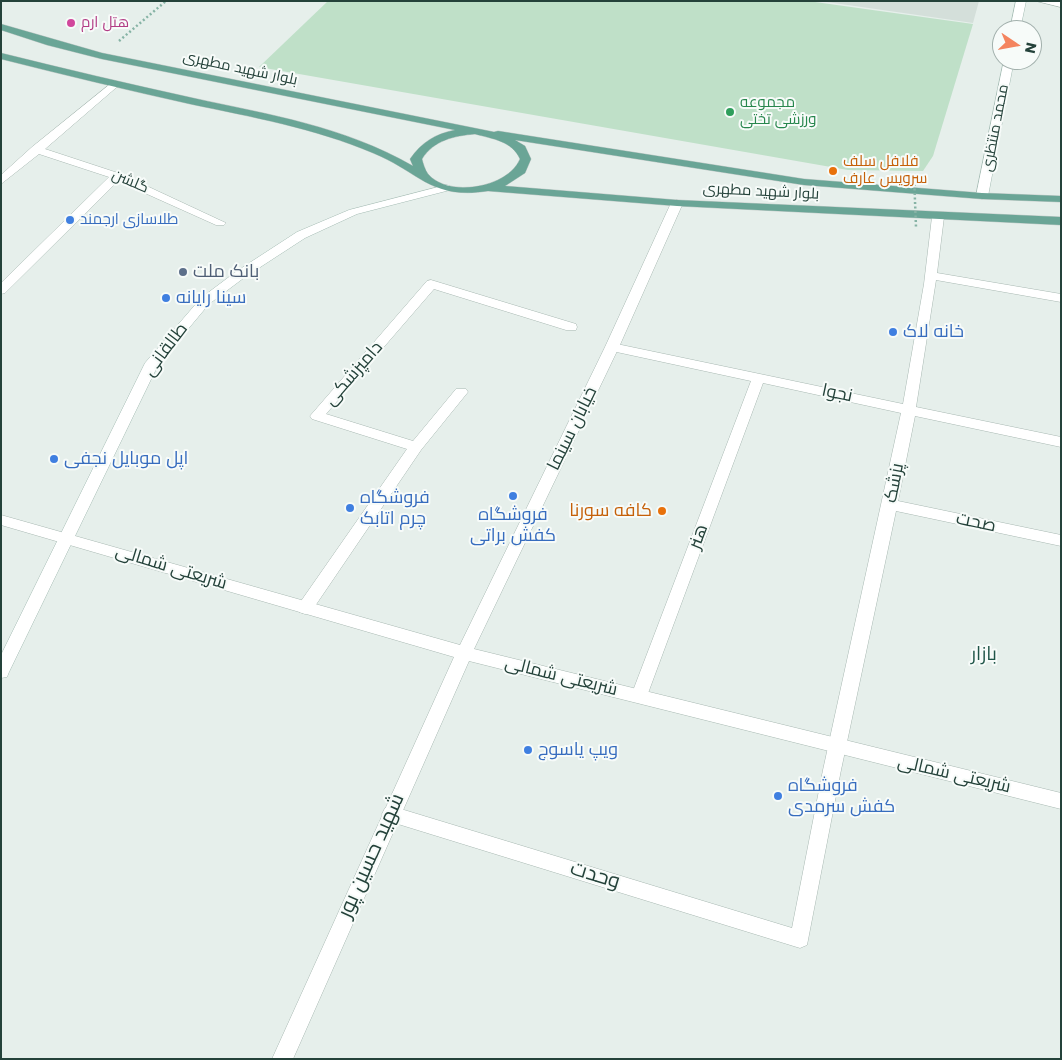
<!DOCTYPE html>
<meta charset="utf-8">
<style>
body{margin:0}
#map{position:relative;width:1062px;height:1060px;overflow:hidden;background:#e6efeb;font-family:Poppins,sans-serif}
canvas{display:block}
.frame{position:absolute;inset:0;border:2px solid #24423a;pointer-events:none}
.north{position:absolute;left:992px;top:20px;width:50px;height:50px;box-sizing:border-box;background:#f7fbf9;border:1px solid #a3b1ad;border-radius:50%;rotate:102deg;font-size:14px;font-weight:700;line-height:20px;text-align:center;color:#24423a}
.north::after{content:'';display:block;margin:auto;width:18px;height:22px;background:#f4845f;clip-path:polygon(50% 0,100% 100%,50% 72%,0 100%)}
</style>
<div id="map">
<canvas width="1062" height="1060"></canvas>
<div class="frame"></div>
<div class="north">N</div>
</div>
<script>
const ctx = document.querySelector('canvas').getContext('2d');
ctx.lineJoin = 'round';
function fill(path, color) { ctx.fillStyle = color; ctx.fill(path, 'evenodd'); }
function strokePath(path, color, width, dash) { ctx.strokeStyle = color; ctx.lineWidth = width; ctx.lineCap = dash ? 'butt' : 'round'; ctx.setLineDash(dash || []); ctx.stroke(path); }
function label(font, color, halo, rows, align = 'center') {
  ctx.font = font + ' Poppins,Cairo,sans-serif'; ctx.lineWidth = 4; ctx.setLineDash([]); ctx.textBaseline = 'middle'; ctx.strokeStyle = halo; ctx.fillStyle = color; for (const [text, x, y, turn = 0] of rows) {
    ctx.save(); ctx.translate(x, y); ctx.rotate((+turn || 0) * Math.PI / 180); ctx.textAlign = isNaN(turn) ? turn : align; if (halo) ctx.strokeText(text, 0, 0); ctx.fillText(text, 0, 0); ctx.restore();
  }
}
const built = new Path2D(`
 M820 1H979L973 23Z`);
const green = new Path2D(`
 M328 1H808L973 24 933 156 923 171 848 170 259 67Z`);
const path = new Path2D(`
 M119 41 166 1`);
const minor = new Path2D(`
 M1036 1H1061V7Z
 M114 81 119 84 118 86 45 149 121 174 226 223 224 225H216L118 181 5 293 1 294V283L109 177 39 154 1 184V175L32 147Z
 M938 213 944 217 937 273 1061 294V302L936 280 916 407 1061 437V447L915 416 898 501 1061 535V546L896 511 841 770 807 945 800 948 385 820 382 814 385 808 391 806 792 928 823 770 901 413 763 383 647 696 645 701 639 703 633 701 631 696 751 381 612 351 605 347 612 343 903 404 924 284 932 217Z
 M431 280 576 324 577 327 576 330H566L434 289 326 414 413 441 456 389H466L468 392 421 450 311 612 305 614 299 612 297 608 299 604 407 449 312 419 310 416 427 281Z`);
const tertiary = new Path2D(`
 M677 200 683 203 619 347 474 649 1061 793V809L469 661 293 1059H272L454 657 1 525V515L460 645 605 347 671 203Z`);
const secondary = new Path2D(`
 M1016 1H1026L1020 30H1010Z
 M1004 60H1014L988 196 982 199 976 196Z
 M446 185 450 186V190L357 214 305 238 245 277 209 304 158 365 9 672 7 677 1 678V655L145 363 201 298 237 271 297 232 349 210Z`);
const primary = new Path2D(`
 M1 24 102 53 494 132 498 131 804 179 982 193 1061 196V202L982 199 804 185 515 140 525 146 531 159 525 173 505 186 677 200 1061 217V225L677 206 488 191C430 200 420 172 373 153 314 128 252 117 190 104 127 90 64 75 1 59V53C65 69 129 84 193 98 271 115 343 126 413 166L410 159C422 142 435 134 455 130L102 59 47 45 1 30ZM475 134C493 139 512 141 520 159 508 188 448 198 428 174 425 170 423 163 422 159 434 140 454 136 475 134Z`);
const pathBridge = new Path2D(`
 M914 175 916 227`);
const markers = [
 [71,23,5,"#d1479c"],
 [730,112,5,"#2e9e5b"],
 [833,171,5,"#e8710a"],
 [70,220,5,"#3f7fe0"],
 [183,272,5,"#5c6f8a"],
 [166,298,5,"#3f7fe0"],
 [893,332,5,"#3f7fe0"],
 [54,459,5,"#3f7fe0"],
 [513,496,5,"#3f7fe0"],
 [350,508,5,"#3f7fe0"],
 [662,511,5,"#e8710a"],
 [528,750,5,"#3f7fe0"],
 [778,796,5,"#3f7fe0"]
];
const farHotelnames = [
 ["هتل ارم",81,23]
];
const farStreetnames = [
 ["بلوار شهید مطهری",240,69,12],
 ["محمد منتظری",996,128,-79],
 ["گلشن",130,182,23],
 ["بلوار شهید مطهری",761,192,3]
];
const farLeisurenames = [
 ["مجموعه",740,103],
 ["ورزشی تختی",740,120]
];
const farFoodnames = [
 ["فلافل سلف",843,162],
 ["سرویس عارف",843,179]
];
const farShopnames = [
 ["طلاسازی ارجمند",80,220]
];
const serviceNames = [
 ["بانک ملت",193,272]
];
const shopNames = [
 ["سینا رایانه",176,298],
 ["خانه لاک",903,332],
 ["اپل موبایل نجفی",64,459],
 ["فروشگاه",360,498],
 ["چرم اتابک",360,519],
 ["فروشگاه",513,515,"center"],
 ["کفش براتی",513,536,"center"],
 ["ویپ یاسوج",538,750],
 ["فروشگاه",788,786],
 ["کفش سرمدی",788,807]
];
const streetNames = [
 ["طالقانی",166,350,-53],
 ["دامپزشکی",354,374,-49],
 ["نجوا",837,394,12],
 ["خیابان سینما",573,429,-64],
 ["پزشک",895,483,-79],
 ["صحت",976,523,12],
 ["هنر",699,537,-69],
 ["شریعتی شمالی",171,568,17],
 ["شریعتی شمالی",561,677,14],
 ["شریعتی شمالی",954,775,13]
];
const foodNames = [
 ["کافه سورنا",652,511]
];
const neighbourhoodNames = [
 ["بازار",984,655]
];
const nearStreetnames = [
 ["شهید حسین پور",372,856,-66],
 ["وحدت",595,876,17]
];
fill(built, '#d4dfda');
fill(green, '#bfe0c8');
strokePath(minor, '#a8b8b2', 1);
strokePath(tertiary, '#a8b8b2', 1);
strokePath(secondary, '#a4bbb3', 1);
strokePath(primary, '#c2cac8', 1);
strokePath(path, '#86b3a5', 2.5, [2, 2.5]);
fill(minor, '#fff');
fill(tertiary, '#fff');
fill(secondary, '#fff');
fill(primary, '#6aa596');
strokePath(pathBridge, '#86b3a5', 2.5, [2, 2.5]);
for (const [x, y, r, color] of markers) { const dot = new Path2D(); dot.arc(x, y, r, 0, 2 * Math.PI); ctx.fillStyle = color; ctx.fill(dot); strokePath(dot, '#f7fbf9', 2); }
label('15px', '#b23c85', '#f7fbf9', farHotelnames, 'left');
label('15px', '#24423a', '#f7fbf9', farStreetnames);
label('15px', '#27864d', '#f7fbf9', farLeisurenames, 'left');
label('15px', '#c56008', '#f7fbf9', farFoodnames, 'left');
label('15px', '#366cbe', '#f7fbf9', farShopnames, 'left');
label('18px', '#4e5e75', '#f7fbf9', serviceNames, 'left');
label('18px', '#366cbe', '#f7fbf9', shopNames, 'left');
label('18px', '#24423a', '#f7fbf9', streetNames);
label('18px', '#c56008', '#f7fbf9', foodNames, 'right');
label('19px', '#1f5548', '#f7fbf9', neighbourhoodNames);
label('21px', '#24423a', '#f7fbf9', nearStreetnames);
</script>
